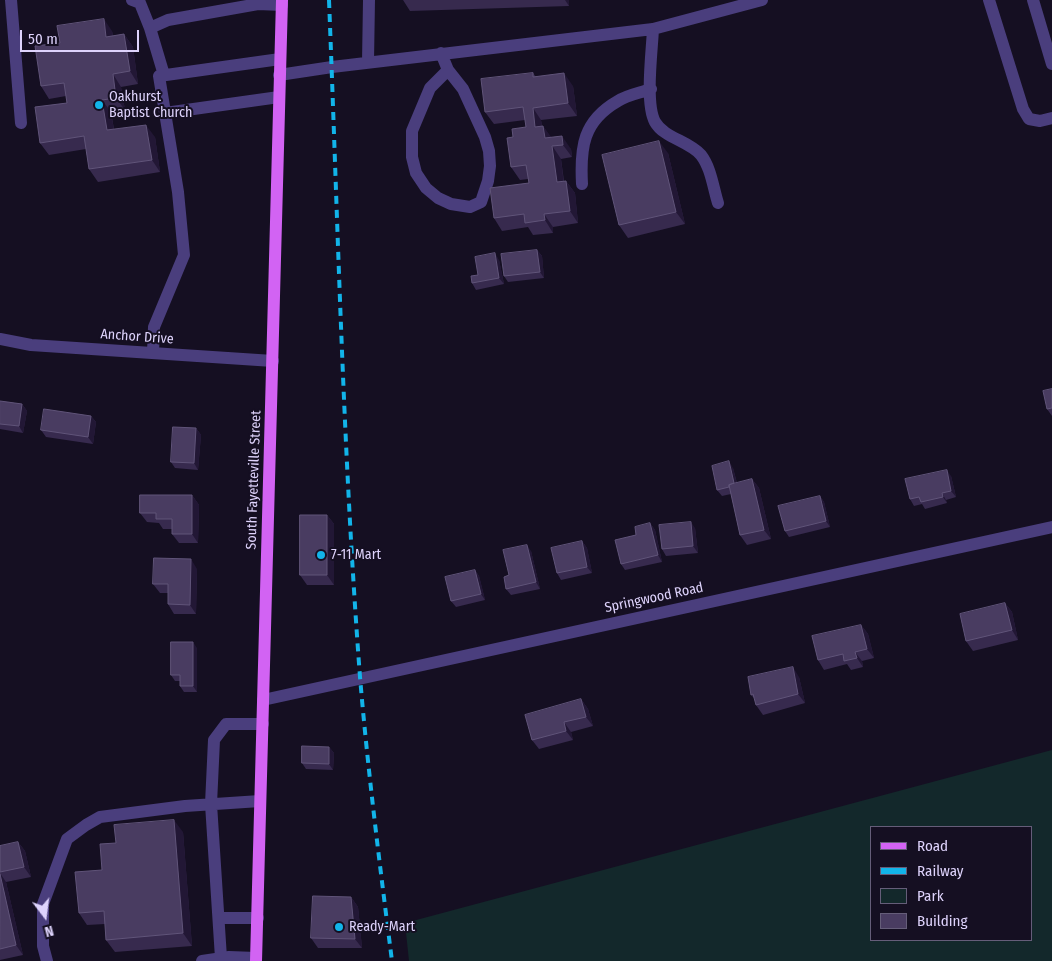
<!DOCTYPE html>
<style>
body{margin:0}
#map{position:relative;width:1052px;height:961px;overflow:hidden;background:#150f22;font-family:"Fira Sans Condensed",sans-serif}
canvas{display:block}
.legend{position:absolute;left:870px;top:826px;width:162px;height:115px;box-sizing:border-box;background:#150f22;border:1px solid #655d79;margin:0;padding:6px 9px;list-style:none;font-size:15px;color:#ded3fc}
.legend li{display:flex;align-items:center;gap:10px;height:25px}
.legend b{width:25px;border:1px solid #655d79}
.north{position:absolute;left:20px;top:891px;width:50px;height:50px;-webkit-text-stroke:4px #150f22;paint-order:stroke;rotate:165deg;font-size:14px;font-weight:700;line-height:20px;text-align:center;color:#ded3fc}
.north::after{content:'';display:block;margin:auto;width:18px;height:22px;background:#ded3fc;clip-path:polygon(50% 0,100% 100%,50% 72%,0 100%)}
.scale{position:absolute;left:20px;top:30px;width:119px;height:22px;box-sizing:border-box;border:2px solid #ded3fc;border-top:0;padding-left:6px;font-size:15px;line-height:18px;white-space:nowrap;color:#ded3fc;-webkit-text-stroke:4px #150f22;paint-order:stroke}
</style>
<div id="map">
<canvas width="1052" height="961"></canvas>
<ul class="legend">
<li><b style="height:6px;background:#d263f3"></b>Road</li>
<li><b style="height:6px;background:#12b4e9"></b>Railway</li>
<li><b style="height:14px;background:#13282b"></b>Park</li>
<li><b style="height:14px;background:#493c61"></b>Building</li>
</ul>
<div class="north">N</div>
<div class="scale">50 m</div>
</div>
<script>
const ctx = document.querySelector('canvas').getContext('2d');
ctx.lineJoin = 'round';
function fill(path, color) { ctx.fillStyle = color; ctx.fill(path, 'evenodd'); }
function strokePath(path, color, width, dash) { ctx.strokeStyle = color; ctx.lineWidth = width; ctx.lineCap = dash ? 'butt' : 'round'; ctx.setLineDash(dash || []); ctx.stroke(path); }
function label(font, color, halo, rows, align = 'center') {
  ctx.font = font + ' "Fira Sans Condensed",sans-serif'; ctx.lineWidth = 4; ctx.setLineDash([]); ctx.textBaseline = 'middle'; ctx.strokeStyle = halo; ctx.fillStyle = color; for (const [text, x, y, turn = 0] of rows) {
    ctx.save(); ctx.translate(x, y); ctx.rotate((+turn || 0) * Math.PI / 180); ctx.textAlign = isNaN(turn) ? turn : align; if (halo) ctx.strokeText(text, 0, 0); ctx.fillText(text, 0, 0); ctx.restore();
  }
}
const green = new Path2D(`
 M1052 750V961H409L405 923ZM871 827H1031V940H871Z`);
const minor = new Path2D(`
 M11 0 21 123
 M132 0 140 3 150 28 164 75
 M989 0 1023 109 1029 119 1040 121 1052 118
 M1033 0 1052 64
 M150 28 168 20 258 4 282 5
 M653 29C652 51 645 104 655 122 664 138 689 141 701 155 711 168 713 187 718 203
 M441 53 448 70 463 89 485 137 489 151 490 166 488 181 481 202 470 207 451 204 438 198 426 188 416 173 412 157V131L430 88 448 70
 M368 62 369 0
 M279 75 332 67 653 29 762 0
 M165 113 279 97
 M582 184C580 147 583 121 618 101 627 95 640 93 651 89
 M0 339 31 345 273 361
 M153 353 154 327 184 255 178 192 159 76 280 59
 M263 700 1052 527
 M219 918H258
 M221 958 211 804 214 740 226 724H263
 M47 961 43 946V904L67 839 86 825 100 817 185 806 260 801
 M202 961 229 957 256 958`);
const major = new Path2D(`
 M256 961 282 0`);
const rail = new Path2D(`
 M329 0C338 226 343 452 360 677 368 772 380 867 392 961`);
const wall = new Path2D(`
 M403 0H569V6L410 11Z
 M112 31 113 36 124 34 133 47 138 84 121 87 125 110 111 112 114 129 155 137 160 172 98 182 89 169 86 149 49 155 40 143 67 103 66 96 49 99 41 86 60 43Z
 M533 73 536 77 573 86 577 116 541 120 542 126H543L551 138 571 149 572 157 561 159 564 181H566L575 193 578 223 553 227V233L533 235 528 227 502 231 494 218 529 183 528 179 520 180 511 167 513 137 526 127 525 120 494 124 485 112Z
 M668 153 685 224 628 238 619 225Z
 M537 250 542 256 544 278 508 282 504 276Z
 M499 260 504 284 476 290 472 283 478 275Z
 M1052 389V416L1047 409Z
 M0 401 22 404 27 411 23 433 0 429Z
 M91 416 96 422 93 444 46 437 41 430Z
 M196 428 201 435 198 470 175 468 171 462Z
 M733 468 737 483 752 479 759 488 771 539 747 545 740 535 731 494 722 496 717 490Z
 M951 476 956 497 946 500 947 503 925 509 922 504 914 506 910 499Z
 M192 495 199 505 198 543H179L172 534V529H163L159 523 147 522 140 513Z
 M820 496 824 502 830 527 789 537 785 531Z
 M327 515 334 524V585H307L300 575Z
 M650 523 655 530 662 562 625 570 621 564 636 535Z
 M695 528 698 553 666 556 662 549Z
 M582 541 587 548 592 573 561 580 557 573Z
 M531 551 540 589 511 595 506 589 509 575Z
 M197 569 196 614H174L168 604V593H160L153 584Z
 M475 570 479 576 485 600 456 607 451 601Z
 M1005 603 1012 612 1018 640 973 651 966 641Z
 M861 625 868 634 874 658 862 661 863 667 851 670 847 664 824 670 818 660Z
 M197 648V692H184L180 686V681H175L171 675Z
 M799 677 805 703 763 715 756 705 755 699 751 695Z
 M581 699 588 709 593 726 571 732 573 740 539 749 532 740Z
 M329 747 334 753 333 770 306 769 302 763Z
 M183 832 192 946 115 952 106 940 105 924 87 925 79 913 116 843Z
 M18 842 25 851 31 877 6 882 23 955 0 960V846Z
 M351 897 358 907 362 948H318L311 938Z`);
const shadedWall = new Path2D(`
 M565 0H569V6Z
 M104 19 112 31 115 49 106 37Z
 M124 34 133 47 138 84 130 71Z
 M564 73 573 86 577 116 568 103Z
 M113 74 121 87 125 110 116 98Z
 M102 100 111 112 116 143 107 130Z
 M533 108 541 120 544 139 535 127Z
 M146 125 155 137 160 172 152 160Z
 M543 126 552 138 553 147 561 159 565 194 557 182 545 138Z
 M562 136 571 149 572 157 563 145Z
 M659 141 668 153 685 224 676 212Z
 M566 181 575 193 578 223 570 211Z
 M544 214 553 227V233L545 220Z
 M537 250 542 256 544 278 540 272Z
 M495 253 499 260 504 284 499 278Z
 M22 404 27 411 23 433 19 426Z
 M91 416 96 422 93 444 88 437Z
 M196 428 201 435 198 470 194 463Z
 M729 461 733 468 739 492 735 486Z
 M947 470 951 476 956 497 951 491Z
 M752 479 759 488 771 539 764 530Z
 M942 493 946 500 947 503 943 497Z
 M192 495 199 505 198 543 192 534Z
 M820 496 824 502 830 527 826 521Z
 M327 515 334 524V585L327 575Z
 M691 522 695 528 698 553 693 546Z
 M650 523 655 530 662 562 658 555Z
 M582 541 587 548 592 573 587 567Z
 M527 545 531 551 540 589 536 582Z
 M191 559 197 569 196 614 190 605Z
 M475 570 479 576 485 600 481 594Z
 M1005 603 1012 612 1018 640 1012 630Z
 M861 625 868 634 874 658 867 649Z
 M193 642 197 648V692L193 686Z
 M855 652 862 661 863 667 857 658Z
 M793 667 799 677 805 703 798 694Z
 M581 699 588 709 593 726 586 717Z
 M564 722 571 732 573 740 566 731Z
 M329 747 334 753 333 770 329 764Z
 M174 820 183 832 192 946 183 933Z
 M18 842 25 851 31 877 24 867Z
 M0 873 6 882 23 955 16 945Z
 M351 897 358 907 362 948 355 939Z`);
const building = new Path2D(`
 M104 19 106 37 124 34 130 71 113 74 116 98 102 100 107 130 146 125 152 160 89 169 84 136 40 143 35 107 67 103 64 83 41 86 35 46 60 43 57 26Z
 M533 73V77L564 73 568 103 533 108 535 127 543 126 545 138 562 136 563 145 552 146 557 182 566 181 570 211 544 214 545 220 525 223 524 214 494 218 490 188 529 183 526 165 511 167 507 138 513 137 512 129 526 127 523 107 485 112 481 79Z
 M659 141 676 212 619 225 602 155Z
 M537 250 540 272 504 276 501 254Z
 M495 253 499 278 472 283 471 276 478 275 475 257Z
 M1052 389V408L1047 409 1043 391Z
 M0 401 22 404 19 426 0 424Z
 M44 409 91 416 88 437 41 430Z
 M173 427 196 428 194 463 171 462Z
 M729 461 734 483 729 485V487L717 490 712 466Z
 M947 470 951 491 942 493 943 497 921 502 919 497 910 499 905 479Z
 M752 479 764 530 740 535 729 485Z
 M140 495H192V534H172V519H156V513H140Z
 M820 496 826 521 785 531 778 506Z
 M300 515H327V575H300Z
 M691 522 693 546 662 549 659 525Z
 M650 523 658 555 621 564 615 540 636 535 635 527Z
 M582 541 587 567 557 573 551 548Z
 M527 545 536 582 506 589 504 577 509 575 503 550Z
 M154 558 191 559 190 605 168 604V584H153Z
 M475 570 481 594 451 601 445 577Z
 M1005 603 1012 630 966 641 960 614Z
 M861 625 867 649 855 652 857 658 844 661 843 654 818 660 812 636Z
 M171 642H193V686H180V675H171Z
 M793 667 798 694 756 705 753 694 751 695 748 677Z
 M581 699 586 717 564 722 566 731 532 740 525 715Z
 M302 746 329 747V764L302 763Z
 M174 820 183 933 106 940 104 911 79 913 75 872 102 870 100 844 116 843 114 825Z
 M18 842 24 867 0 872V846Z
 M0 874 16 945 0 949Z
 M313 896 351 897 355 939 311 938Z`);
const markers = [
 [99,105,5,"#12b4e9"],
 [321,555,5,"#12b4e9"],
 [339,927,5,"#12b4e9"]
];
const poiNames = [
 ["Oakhurst",109,97],
 ["Baptist Church",109,113],
 ["7-11 Mart",331,555],
 ["Ready-Mart",349,927]
];
const streetNames = [
 ["Anchor Drive",137,337,4],
 ["South Fayetteville Street",254,480,-88],
 ["Springwood Road",654,598,-12]
];
fill(green, '#13282b');
strokePath(minor, '#4a3e7d', 12);
strokePath(major, '#d263f3', 12);
strokePath(rail, '#12b4e9', 4, [8, 6]);
fill(wall, '#372a4e');
fill(shadedWall, '#221735');
fill(building, '#493c61');
strokePath(building, '#605479', 1);
for (const [x, y, r, color] of markers) { const dot = new Path2D(); dot.arc(x, y, r, 0, 2 * Math.PI); ctx.fillStyle = color; ctx.fill(dot); strokePath(dot, '#150f22', 2); }
label('14px', '#ded3fc', '#150f22', poiNames, 'left');
label('14px', '#ded3fc', '#150f22', streetNames);
</script>
